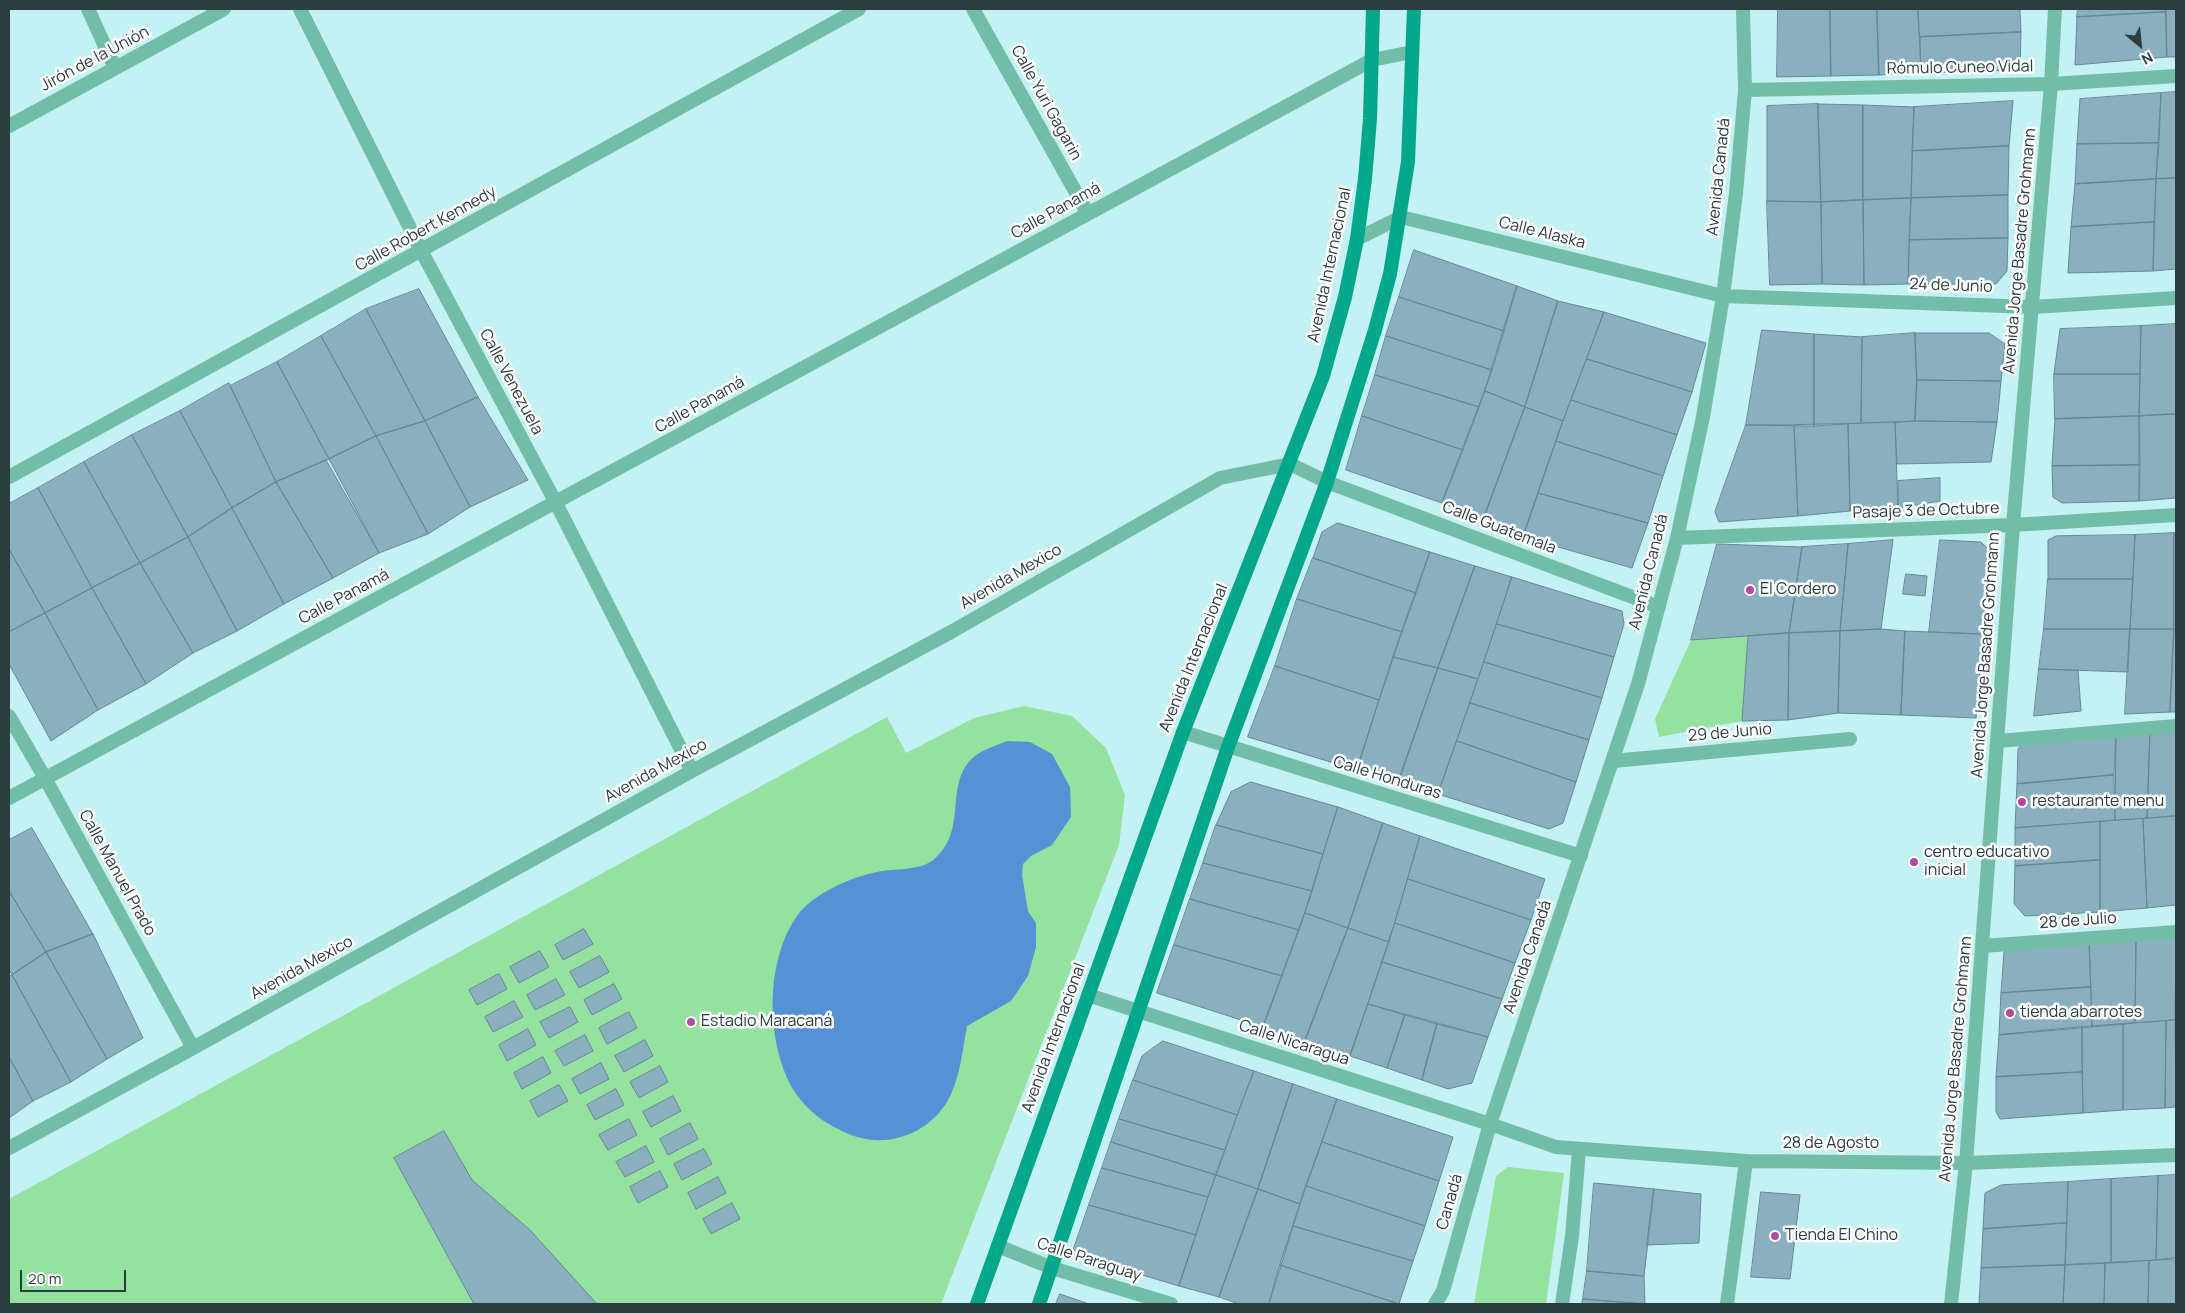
<!DOCTYPE html>
<meta charset="utf-8">
<style>
body{margin:0}
#map{position:relative;width:2185px;height:1313px;overflow:hidden;background:#c4f1f3;font-family:Manrope,sans-serif}
canvas{display:block}
.frame{position:absolute;inset:0;border:10px solid #2b3d3e;pointer-events:none}
.north{position:absolute;left:2115px;top:20px;width:50px;height:50px;-webkit-text-stroke:4px #fff;paint-order:stroke;rotate:152deg;font-size:14px;font-weight:700;line-height:20px;text-align:center;color:#2b3d3e}
.north::after{content:'';display:block;margin:auto;width:18px;height:22px;background:#2b3d3e;clip-path:polygon(50% 0,100% 100%,50% 72%,0 100%)}
.scale{position:absolute;left:20px;top:1270px;width:106px;height:22px;box-sizing:border-box;border:2px solid #2b3d3e;border-top:0;padding-left:6px;font-size:15px;line-height:18px;white-space:nowrap;color:#2b3d3e;-webkit-text-stroke:4px #fff;paint-order:stroke}
</style>
<div id="map">
<canvas width="2185" height="1313"></canvas>
<div class="frame"></div>
<div class="north">N</div>
<div class="scale">20 m</div>
</div>
<script>
const ctx = document.querySelector('canvas').getContext('2d');
ctx.lineJoin = 'round';
function fill(path, color) { ctx.fillStyle = color; ctx.fill(path, 'evenodd'); }
function strokePath(path, color, width, dash) { ctx.strokeStyle = color; ctx.lineWidth = width; ctx.lineCap = dash ? 'butt' : 'round'; ctx.setLineDash(dash || []); ctx.stroke(path); }
function label(font, color, halo, rows, align = 'center') {
  ctx.font = font + ' Manrope,sans-serif'; ctx.lineWidth = 5; ctx.setLineDash([]); ctx.textBaseline = 'middle'; ctx.strokeStyle = halo; ctx.fillStyle = color; for (const [text, x, y, turn = 0] of rows) {
    ctx.save(); ctx.translate(x, y); ctx.rotate((+turn || 0) * Math.PI / 180); ctx.textAlign = isNaN(turn) ? turn : align; if (halo) ctx.strokeText(text, 0, 0); ctx.fillText(text, 0, 0); ctx.restore();
  }
}
const green = new Path2D(`
 M1748 636 1742 721 1659 737 1655 719 1691 640Z
 M1024 706 1072 716 1106 748 1125 795 1119 845 941 1304H9V1199L887 717 906 753 974 718Z
 M1508 1167 1564 1173 1546 1304H1474L1496 1176Z`);
const water = new Path2D(`
 M1007 741 1030 742 1052 754 1070 787 1071 817 1052 845 1031 856 1023 864 1022 875 1028 911 1036 923V947L1028 976 1011 1001 967 1026C963 1047 961 1069 953 1089 945 1111 928 1127 907 1135 883 1144 860 1141 838 1129 819 1120 802 1105 791 1086 766 1039 765 961 797 916 813 893 855 875 882 871 897 869 921 870 933 860 967 833 946 791 968 763 977 751 993 747 1007 741Z`);
const building = new Path2D(`
 M1778 9H1830L1831 76 1777 77Z
 M1830 9H1877L1879 75 1831 76Z
 M1877 9H1918L1921 73 1879 75Z
 M1918 9H2020L2021 32 1920 37Z
 M2078 9H2166V12L2077 17Z
 M2166 9H2176V57H2167Z
 M2166 12 2167 57 2075 65 2077 17Z
 M2021 32 2020 70 1921 73 1920 37Z
 M2176 92V178L2156 179 2161 93Z
 M2161 93 2159 143 2077 144 2080 99Z
 M2013 101 2009 146 1912 151 1914 107Z
 M1818 104 1863 105V200L1821 202Z
 M1818 104 1821 202 1767 201V106Z
 M1863 105 1914 107 1911 198 1863 200Z
 M2159 143 2156 179 2075 184 2077 144Z
 M2009 146 2008 195 1911 198 1912 151Z
 M2176 178V269L2153 271 2156 179Z
 M2156 179 2154 222 2071 227 2075 184Z
 M2008 195V238L1909 240 1911 198Z
 M1911 198 1908 284 1864 285 1863 200Z
 M1863 200 1864 285 1822 284 1821 202Z
 M1767 201 1821 202 1822 284 1770 285Z
 M2154 222 2153 271 2068 273 2071 227Z
 M2008 238 2007 271 1996 284H1908L1909 240Z
 M1414 250 1517 286 1504 331 1399 297Z
 M1517 286 1558 301 1525 407 1485 391Z
 M419 289 478 397 425 421 366 309Z
 M1399 297 1504 331 1492 370 1386 336Z
 M1558 301 1604 312 1563 421 1525 407Z
 M366 309 425 421 376 436 321 336Z
 M1604 312 1706 343 1692 392 1587 359Z
 M2176 324V414L2139 416 2141 326Z
 M2141 326 2140 374H2054L2060 329Z
 M1762 330 1814 334V426L1746 425Z
 M1915 333H1989L2005 344 2001 381 1917 380Z
 M1915 333 1917 380 1915 421 1861 423 1862 337Z
 M1814 334 1862 337 1861 423 1814 426Z
 M321 336 376 436 329 459 277 362Z
 M1386 336 1492 370 1479 407 1375 375Z
 M1587 359 1692 392 1677 435 1571 400Z
 M277 362 329 459 276 482 230 386Z
 M2054 374H2140L2139 416 2055 419Z
 M1375 375 1479 407 1463 450 1362 416Z
 M1917 380 2001 381 1997 422 1915 421Z
 M229 383 276 482 232 508 180 411Z
 M1485 391 1525 407 1483 520 1442 503Z
 M478 397 528 480 470 507 425 421Z
 M1571 400 1677 435 1663 476 1556 441Z
 M1525 407 1563 421 1523 537 1483 520Z
 M180 411 232 508 188 537 132 435Z
 M2176 414V498L2139 501V416Z
 M1362 416 1463 450 1442 503 1346 470Z
 M2139 416 2140 465 2052 466 2055 419Z
 M425 421 470 507 428 534 376 436Z
 M1915 421 1997 422 1991 462 1897 464 1895 423Z
 M1895 423 1898 508 1850 511 1848 424Z
 M1848 424 1850 511 1798 516 1794 425Z
 M1746 425H1794L1798 516 1719 522 1715 512Z
 M132 435 188 537 140 563 84 462Z
 M376 436 428 534 379 553 329 459Z
 M1556 441 1663 476 1648 523 1538 493Z
 M326 460 379 553 333 578 276 482Z
 M84 462 140 563 92 588 38 488Z
 M2140 465 2139 501 2062 503 2053 497 2052 466Z
 M1940 478V501L1898 508V481Z
 M276 482 333 578 284 604 232 508Z
 M38 488 92 588 45 613 9 549V504Z
 M1538 493 1648 523 1632 568 1523 537Z
 M232 508 284 604 237 631 188 537Z
 M1338 523 1430 552 1416 593 1313 558 1322 532Z
 M2174 533V629H2130L2135 535Z
 M2174 533H2176V629H2174Z
 M2135 535 2133 579H2048V540L2056 536Z
 M188 537 237 631 193 653 140 563Z
 M1893 540 1881 629 1840 631 1848 544Z
 M1940 540 1981 542 1991 552 1983 634 1929 632Z
 M1717 544 1802 547 1789 633 1691 640Z
 M1848 544 1840 631 1789 633 1802 547Z
 M9 549 45 613 9 632Z
 M1430 552 1475 566 1438 668 1393 657Z
 M1313 558 1416 593 1402 632 1297 599Z
 M140 563 193 653 146 684 92 588Z
 M1475 566 1512 577 1478 679 1438 668Z
 M1906 574 1927 576 1925 596 1903 594Z
 M1512 577 1622 611 1624 624 1614 657 1497 624Z
 M2048 579H2133L2130 629H2044Z
 M92 588 146 684 98 710 45 613Z
 M1297 599 1402 632 1379 700 1275 666Z
 M45 613 98 710 51 741 9 664V632Z
 M1497 624 1614 657 1602 698 1484 662Z
 M1881 629 1905 631 1901 715 1838 713 1840 631Z
 M2044 629H2130L2128 672 2039 669Z
 M2130 629H2174L2170 712 2125 714Z
 M2174 629H2176V712H2170Z
 M1840 631 1838 713 1788 720 1789 633Z
 M1905 631 1983 634 1976 718 1901 715Z
 M1789 633 1788 720 1742 721 1748 636Z
 M1393 657 1438 668 1398 783 1357 770Z
 M1484 662 1602 698 1589 740 1470 703Z
 M1275 666 1379 700 1357 770 1248 737Z
 M1438 668 1478 679 1438 794 1398 783Z
 M2039 669 2078 670 2081 711 2034 716Z
 M1470 703 1589 740 1576 782 1457 741Z
 M2176 730V816L2147 818 2150 731Z
 M2150 731 2147 818 2115 820 2116 734Z
 M2116 734 2114 775 2017 784 2018 749 2023 742Z
 M1457 741 1576 782 1563 823 1549 829 1438 794Z
 M2114 775 2115 820 2015 828 2017 784Z
 M1251 782 1338 807 1323 854 1216 825 1231 792Z
 M1338 807 1383 823 1348 928 1305 913Z
 M2176 816V905L2147 908 2143 819Z
 M2143 819 2147 908 2100 912V822Z
 M2100 822V860L2015 866V828Z
 M1383 823 1420 836 1389 942 1348 928Z
 M1216 825 1323 854 1312 891 1203 863Z
 M32 828 93 934 46 952 9 891V840Z
 M1420 836 1545 879 1531 920 1408 879Z
 M2100 860V912L2025 916 2014 904 2015 866Z
 M1203 863 1312 891 1299 930 1190 899Z
 M1408 879 1531 920 1515 963 1395 923Z
 M9 891 46 952 12 975 9 970Z
 M1190 899 1299 930 1282 976 1174 945Z
 M1305 913 1348 928 1305 1041 1263 1027Z
 M1395 923 1515 963 1502 999 1382 962Z
 M1348 928 1389 942 1350 1056 1305 1041Z
 M584 929 593 944 563 960 555 945Z
 M93 934 143 1038 107 1059 46 952Z
 M2176 935 2175 1020 2135 1023 2136 938Z
 M2136 938 2135 1023 2092 1027 2089 941Z
 M2089 941 2091 987 2001 993 2004 952 2010 946Z
 M1174 945 1282 976 1263 1027 1157 993Z
 M540 951 549 967 519 983 510 967Z
 M46 952 107 1059 71 1082 12 975Z
 M600 956 609 972 579 988 570 972Z
 M1382 962 1502 999 1488 1037 1368 1004Z
 M499 974 507 989 477 1005 469 990Z
 M12 975 71 1082 33 1101 9 1057V977Z
 M556 979 565 995 535 1010 527 995Z
 M614 984 622 999 592 1015 584 1000Z
 M2091 987 2092 1027 1999 1035 2001 993Z
 M514 1001 523 1017 493 1032 485 1017Z
 M1368 1004 1405 1015 1387 1068 1350 1056Z
 M570 1007 578 1022 549 1038 540 1022Z
 M629 1012 637 1028 607 1044 599 1028Z
 M1405 1015 1437 1024 1422 1080 1387 1068Z
 M2175 1020 2176 1107 2165 1108 2166 1021Z
 M2166 1021 2165 1108 2123 1110V1024Z
 M1437 1024 1488 1037 1472 1083 1448 1089 1422 1080Z
 M2123 1024V1110L2083 1113 2082 1027Z
 M2082 1027V1072L1996 1077 1999 1035Z
 M528 1029 536 1045 507 1061 499 1045Z
 M585 1035 593 1051 564 1066 555 1051Z
 M645 1040 653 1056 624 1072 615 1056Z
 M1163 1041 1254 1071 1237 1115 1133 1080 1142 1056Z
 M9 1057 33 1101 9 1118Z
 M543 1057 551 1073 522 1089 514 1073Z
 M601 1063 609 1079 580 1094 572 1079Z
 M660 1066 668 1082 639 1098 630 1082Z
 M1254 1071 1293 1084 1258 1189 1216 1175Z
 M2082 1072 2083 1113 2000 1119 1996 1112V1077Z
 M1133 1080 1237 1115 1225 1150 1119 1119Z
 M1293 1084 1337 1099 1300 1204 1258 1189Z
 M559 1085 568 1101 538 1117 530 1101Z
 M616 1089 624 1105 595 1120 587 1105Z
 M673 1096 681 1111 651 1127 643 1112Z
 M1337 1099 1453 1137 1439 1181 1322 1142Z
 M629 1119 637 1135 608 1150 599 1135Z
 M1119 1119 1225 1150 1216 1175 1111 1142Z
 M690 1123 698 1139 668 1155 660 1139Z
 M444 1131 472 1180 530 1230 597 1304H474L394 1158Z
 M1111 1142 1216 1175 1208 1197 1102 1168Z
 M1322 1142 1439 1181 1425 1226 1306 1186Z
 M646 1146 654 1162 625 1177 616 1162Z
 M704 1149 712 1164 682 1180 674 1164Z
 M1102 1168 1208 1197 1196 1235 1089 1205Z
 M660 1171 668 1187 638 1203 630 1187Z
 M1216 1175 1258 1189 1219 1297 1179 1286Z
 M2176 1175V1259L2156 1260 2158 1176Z
 M2158 1176 2156 1260 2111 1263V1179Z
 M718 1177 726 1193 696 1209 688 1193Z
 M2111 1179V1263L2065 1265 2068 1182Z
 M2068 1182 2067 1223 1983 1229 1985 1193 2001 1185Z
 M1594 1183 1654 1189 1644 1276 1587 1271Z
 M1306 1186 1425 1226 1413 1261 1293 1226Z
 M1258 1189 1300 1204 1269 1304H1239L1219 1297Z
 M1654 1189 1701 1194 1699 1243 1647 1245Z
 M1761 1192 1800 1195 1790 1279 1751 1277Z
 M732 1203 740 1219 711 1234 703 1219Z
 M1089 1205 1196 1235 1179 1286 1072 1254Z
 M2067 1223 2065 1265 1981 1268 1983 1229Z
 M1293 1226 1413 1261 1399 1304 1280 1265Z
 M2176 1258V1304H2148L2149 1261Z
 M2149 1261 2148 1304H2104L2105 1263Z
 M2105 1263 2104 1304H2063L2065 1265Z
 M1280 1265 1399 1304H1269Z
 M2065 1265 2063 1304H1979L1981 1268Z
 M1587 1271 1644 1276 1645 1304 1583 1299Z
 M1060 1294 1089 1304H1056Z
 M1583 1299 1645 1304H1697H1582Z`);
const minor = new Path2D(`
 M88 9 115 68
 M300 9 422 252 556 503 692 771
 M973 9 1088 214
 M1745 90 2051 84 2176 76
 M9 126 224 9
 M1357 239 1401 217 1723 296 2033 307 2176 298
 M9 477 859 9
 M1677 538 2013 525 2176 515
 M9 716 45 778 193 1048
 M1183 732 1581 856
 M1998 741 2176 726
 M1613 761 1850 739
 M9 798 1372 60 1412 52
 M1982 946 2176 932
 M1088 995 1490 1124 1556 1147 1746 1161 1966 1163 2176 1155
 M9 1148 193 1048 692 771 951 632 1220 478 1290 464 1327 482 1659 607
 M998 1246 1052 1268 1171 1304
 M1435 1304 1443 1291 1490 1124 1638 684 1677 538 1703 417 1723 296 1736 193 1745 90 1743 9
 M1562 1304 1572 1236 1579 1150
 M1727 1304 1746 1161`);
const tertiary = new Path2D(`
 M1951 1304 1966 1163 2013 525 2051 84 2055 9`);
const secondary = new Path2D(`
 M977 1304 1183 732 1323 376 1345 297 1357 239 1365 179 1370 119 1373 9
 M1039 1304 1228 747 1327 482 1375 330 1390 274 1408 162 1414 9`);
const markers = [
 [1750,590,5,"#b549a8"],
 [2022,802,5,"#b549a8"],
 [1914,862,5,"#b549a8"],
 [2010,1013,5,"#b549a8"],
 [691,1022,5,"#b549a8"],
 [1775,1236,5,"#b549a8"]
];
const streetNames = [
 ["Jirón de la Unión",95,59,-28],
 ["Rómulo Cuneo Vidal",1960,68,-1],
 ["Calle Yuri Gagarin",1046,103,61],
 ["Avenida Canadá",1719,177,-84],
 ["Calle Panamá",1056,211,-29],
 ["Calle Robert Kennedy",426,229,-29],
 ["Calle Alaska",1542,233,14],
 ["Avenida Jorge Basadre Grohmann",2020,251,-85],
 ["Avenida Internacional",1330,265,-78],
 ["24 de Junio",1951,286,2],
 ["Calle Venezuela",511,382,62],
 ["Calle Panamá",700,405,-29],
 ["Pasaje 3 de Octubre",1926,511,-2],
 ["Calle Guatemala",1499,528,21],
 ["Avenida Canadá",1649,572,-76],
 ["Avenida Mexico",1011,577,-30],
 ["Calle Panamá",344,597,-28],
 ["Avenida Jorge Basadre Grohmann",1986,655,-86],
 ["Avenida Internacional",1194,658,-68],
 ["29 de Junio",1730,733,-5],
 ["Avenida Mexico",656,771,-29],
 ["Calle Honduras",1387,778,17],
 ["Calle Manuel Prado",117,873,61],
 ["28 de Julio",2078,921,-4],
 ["Avenida Canadá",1528,957,-71],
 ["Avenida Mexico",302,968,-29],
 ["Avenida Internacional",1054,1038,-70],
 ["Calle Nicaragua",1294,1043,18],
 ["Avenida Jorge Basadre Grohmann",1956,1059,-85],
 ["28 de Agosto",1831,1144],
 ["Canadá",1450,1202,-74],
 ["Calle Paraguay",1089,1260,18]
];
const poiNames = [
 ["El Cordero",1760,590],
 ["restaurante menu",2032,802],
 ["centro educativo",1924,853],
 ["inicial",1924,871],
 ["tienda abarrotes",2020,1013],
 ["Estadio Maracaná",701,1022],
 ["Tienda El Chino",1785,1236]
];
fill(green, '#95e19f');
fill(water, '#5691d6');
fill(building, '#8aafbf');
strokePath(building, '#648796', 1);
strokePath(minor, '#72bda8', 14);
strokePath(tertiary, '#72bda8', 14);
strokePath(secondary, '#03a78a', 14);
for (const [x, y, r, color] of markers) { const dot = new Path2D(); dot.arc(x, y, r, 0, 2 * Math.PI); ctx.fillStyle = color; ctx.fill(dot); strokePath(dot, '#fff', 2); }
label('16px', '#2b3d3e', '#fff', streetNames);
label('16px', '#2b3d3e', '#fff', poiNames, 'left');
</script>
